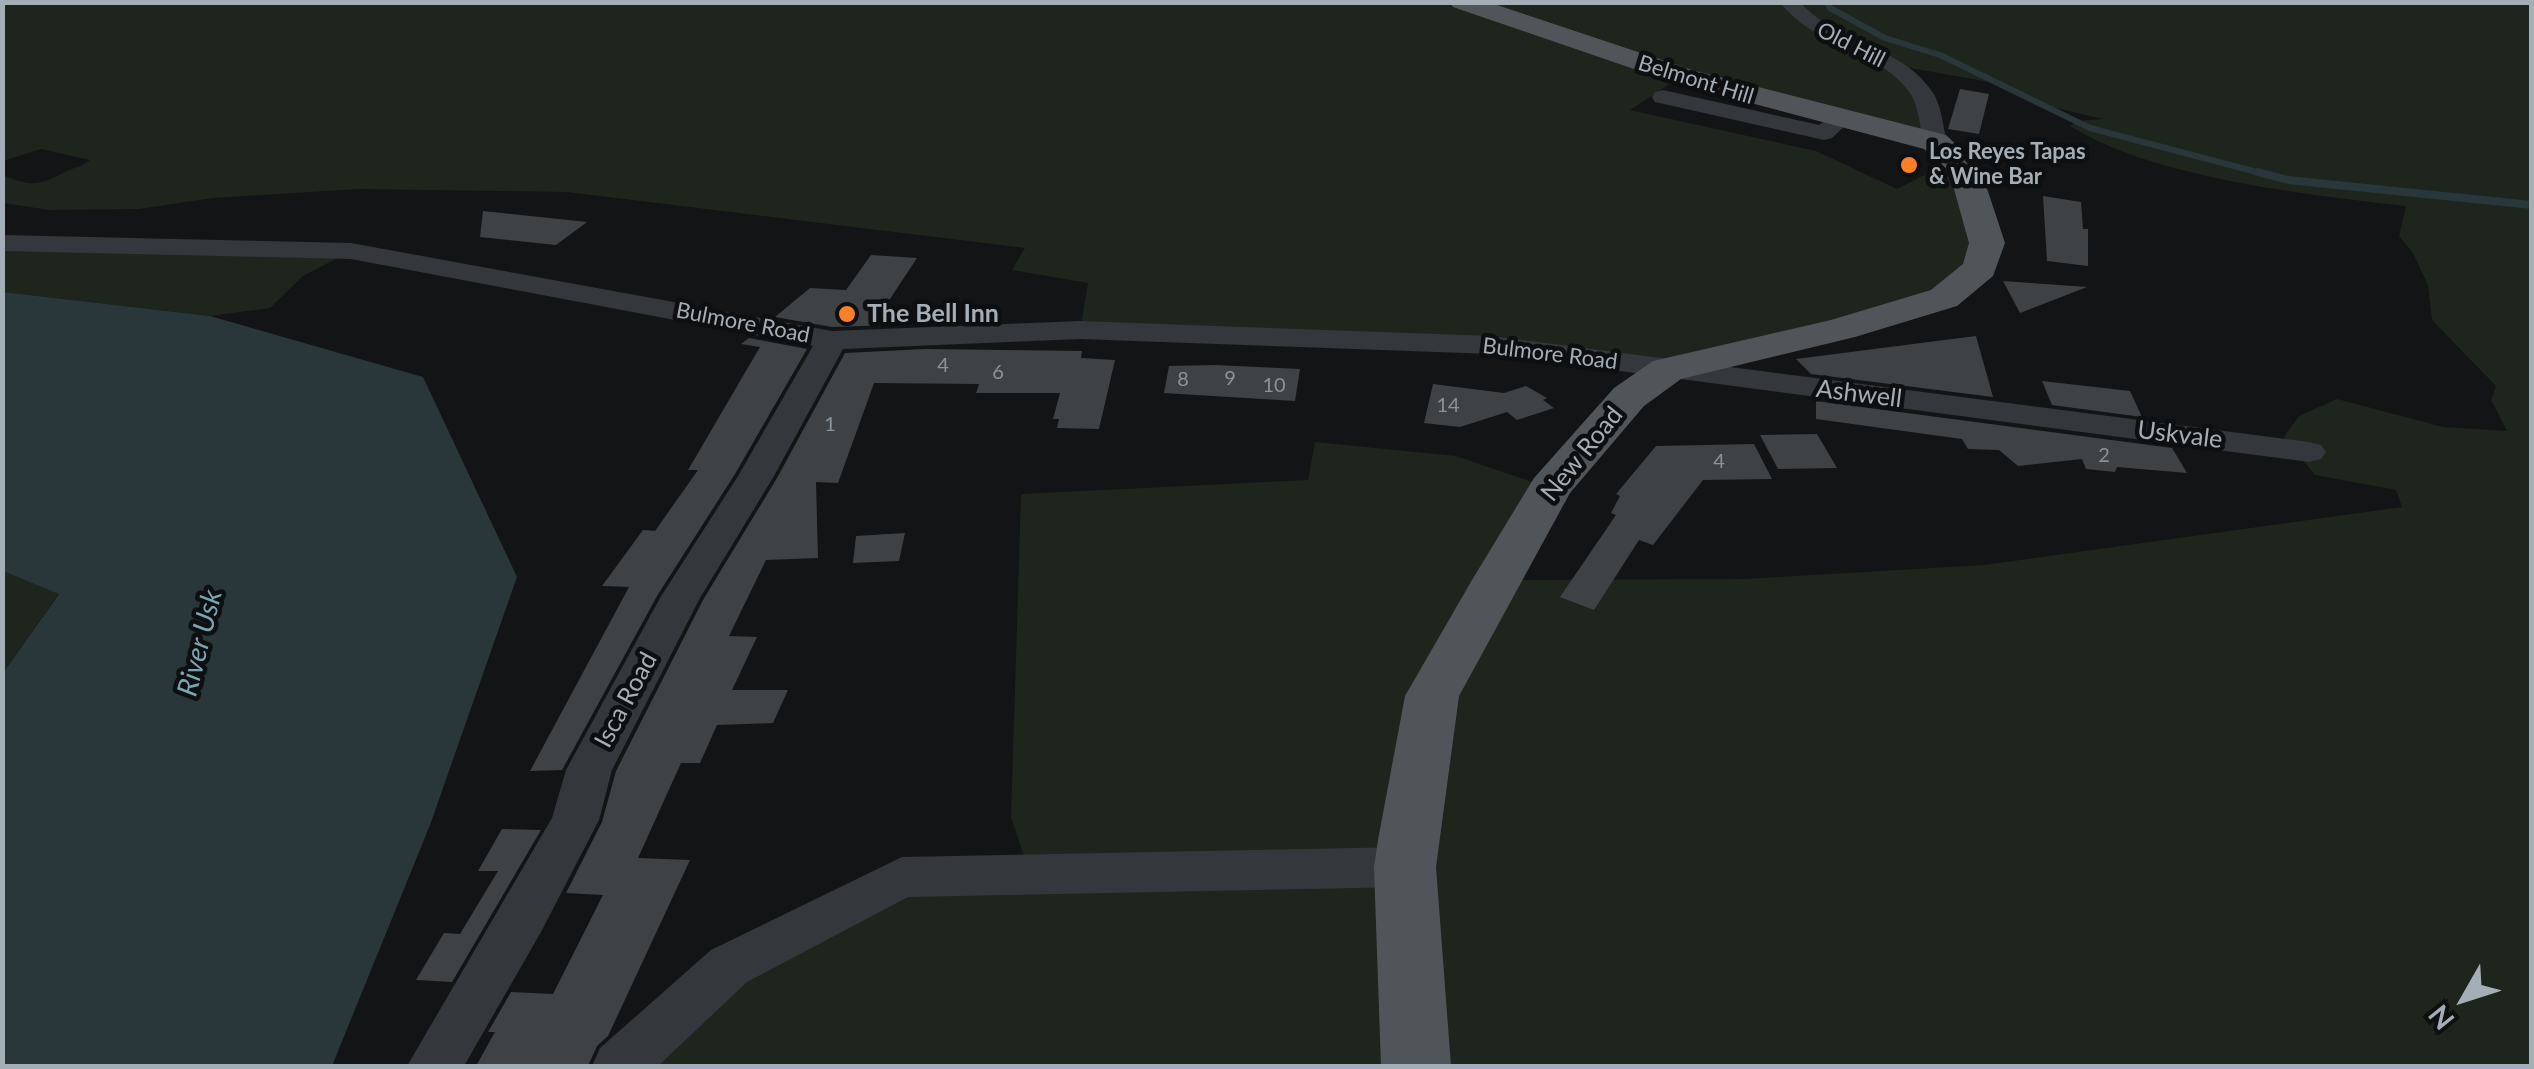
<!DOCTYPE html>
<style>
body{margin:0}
#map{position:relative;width:2534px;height:1069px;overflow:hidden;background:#131415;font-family:Lato,sans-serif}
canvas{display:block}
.frame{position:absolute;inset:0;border:5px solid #a4aeb6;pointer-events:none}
.north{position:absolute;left:2414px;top:949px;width:100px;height:100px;-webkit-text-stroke:8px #0e0f10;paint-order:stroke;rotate:231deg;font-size:28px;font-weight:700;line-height:40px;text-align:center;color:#a4aeb6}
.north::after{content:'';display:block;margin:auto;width:35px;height:45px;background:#a4aeb6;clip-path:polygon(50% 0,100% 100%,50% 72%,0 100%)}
</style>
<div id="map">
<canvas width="2534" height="1069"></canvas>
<div class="frame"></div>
<div class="north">N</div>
</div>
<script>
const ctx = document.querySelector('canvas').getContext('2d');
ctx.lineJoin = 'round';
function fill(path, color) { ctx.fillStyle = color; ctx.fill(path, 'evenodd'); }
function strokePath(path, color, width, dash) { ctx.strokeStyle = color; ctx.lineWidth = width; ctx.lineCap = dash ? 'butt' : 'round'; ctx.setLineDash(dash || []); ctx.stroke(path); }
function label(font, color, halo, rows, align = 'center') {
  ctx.font = font + ' Lato,sans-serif'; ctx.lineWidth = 9; ctx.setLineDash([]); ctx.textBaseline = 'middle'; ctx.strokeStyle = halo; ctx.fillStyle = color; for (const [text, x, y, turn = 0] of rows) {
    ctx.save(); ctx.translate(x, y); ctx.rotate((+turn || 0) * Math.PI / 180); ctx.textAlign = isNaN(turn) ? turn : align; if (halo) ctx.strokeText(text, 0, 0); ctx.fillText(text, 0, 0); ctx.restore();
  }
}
const green = new Path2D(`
 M3 3H2531V1066H620L729 966 902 877 1030 874 1011 817 1021 494 1308 480 1315 442 1456 456 1550 488 1498 580 1744 579 1984 565 2402 507 2396 490 2315 475 2284 437 2299 416 2337 399 2443 427 2507 431 2491 400 2496 386 2432 320 2428 285 2413 253 2399 236 2406 206C2308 195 2153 178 2070 126L2076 121 2103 119 2043 105 2000 84 1894 65 1923 96 1935 142 1682 76 1630 110 1816 151 1897 189 1922 176 1964 167 1987 243 1944 298 1667 369 1491 345 1080 330 1088 283 1012 270 1025 248 567 192 359 189 213 198 139 209 49 210 3 203V175C33 188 40 185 67 171 76 167 82 167 90 160L41 149 3 161Z
 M2 243 351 251 303 276 270 308 210 316 3 292Z
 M3 571 59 593 3 673Z`);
const water = new Path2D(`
 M3 292 210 316 423 377 517 577 430 825 332 1066H3V673L59 594 3 571Z`);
const streamFar1 = new Path2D(`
 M1827 2 1830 8 1885 38 1940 55 2090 128 2268 175`);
const stream = new Path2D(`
 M2258 172 2288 180 2532 205`);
const building = new Path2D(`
 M1960 89 1989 94 1979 134 1948 129Z
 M2043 196 2081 202 2083 229H2088V266L2047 261Z
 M483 211 587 222 556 245 480 237Z
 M871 255 917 258 884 308 902 310 891 325 832 327 775 317 810 288 846 290Z
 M2003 281 2087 287 2020 313Z
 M1976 336 1993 397 1811 374 1796 359Z
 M749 338 807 349 735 474 657 596 562 770 530 771 629 587 602 586 643 530 655 531 698 470H688L760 347 741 344Z
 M925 349 1082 351 1081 358 1115 360 1099 429 1057 428 1059 419H1053L1060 393H976L979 384 874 383 838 483 816 482 818 558 766 560 729 636 757 637 732 690H788L773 723 717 725 700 763H681L638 858 690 860 608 1036 597 1046 588 1066H476L495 1032H488L511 992 553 994 603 895 566 893 602 822 616 771 703 600 777 478 845 353Z
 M1215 365 1300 369 1295 401 1164 393 1169 366Z
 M2042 381 2130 391 2142 417 2052 405Z
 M1433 384 1504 393 1526 386 1547 398 1543 400 1554 408 1517 420 1507 412 1460 427 1424 423Z
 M1816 401 2172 448 2187 473 2117 467 2115 472 2086 469 2082 459 2018 466 1999 450 1968 449 1962 439 1816 419Z
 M1817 434 1837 468 1778 469 1760 435Z
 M1754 444 1772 479 1703 480 1653 545 1639 540 1594 610 1560 597 1616 515 1611 513 1620 496 1616 494 1656 446Z
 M905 533 899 561 853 563 856 536Z
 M502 829 541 830 452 982 416 980 444 933 460 934 498 871H478Z`);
const minor = new Path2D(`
 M1780 2H1800C1837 45 1905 45 1935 96 1942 110 1943 127 1947 142L1944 147 1935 149 1923 142C1920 127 1919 110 1912 96 1885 51 1814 48 1780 2Z
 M1663 90 1819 125 1842 110 1854 117 1832 138 1824 140 1655 102 1652 97 1655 92Z
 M2 235 351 243 832 331 1080 321 1491 336 2309 442 2321 445 2326 452 2321 459 2309 462 1491 354 1080 339 843 349 774 476 700 598 612 770 599 820 541 932 464 1066H407L552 818 566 770 660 598 738 476 813 346 351 259 2 251Z
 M1405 847 1422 853 1429 867 1422 881 1405 887 908 897 747 982 658 1066H592L600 1048 711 950 902 857Z`);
const major = new Path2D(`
 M1450 2H1488L1692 70 1946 135 1980 167 2005 243 1993 276 1957 306 1855 337 1681 379 1644 406 1570 493 1459 696 1436 867 1451 1066H1381L1374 867 1378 840 1405 696 1472 580 1534 478 1614 388 1653 361 1831 320 1931 290 1963 264 1969 243 1949 171 1924 149 1672 82 1453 7Z`);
const markers = [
 [1909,165,10,"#fa8027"],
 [847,314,10,"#fa8027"]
];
const numberNames = [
 ["4",943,366],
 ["6",998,373],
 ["9",1230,379],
 ["8",1183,380],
 ["10",1274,386],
 ["14",1448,406],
 ["1",830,425],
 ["2",2104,456],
 ["4",1719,462]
];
const farStreetnames = [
 ["Old Hill",1851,45,27],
 ["Belmont Hill",1696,80,17],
 ["Bulmore Road",743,323,11],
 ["Bulmore Road",1550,354,7]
];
const farPoinames = [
 ["Los Reyes Tapas",1929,152],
 ["& Wine Bar",1929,177]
];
const poiNames = [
 ["The Bell Inn",867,314]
];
const streetNames = [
 ["Ashwell",1859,394,7],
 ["Uskvale",2180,435,7],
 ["New Road",1582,454,-51],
 ["Isca Road",626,700,-62]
];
const waterNames = [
 ["River Usk",200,643,-76]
];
fill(green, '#1e251d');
fill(water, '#29363a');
strokePath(streamFar1, '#29363a', 6);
strokePath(stream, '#29363a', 8);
fill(building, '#3f4245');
fill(minor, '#34373b');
fill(major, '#50555a');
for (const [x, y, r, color] of markers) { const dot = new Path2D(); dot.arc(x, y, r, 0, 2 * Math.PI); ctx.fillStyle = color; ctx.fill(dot); strokePath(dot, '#0e0f10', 4); }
label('20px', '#8b939a', null, numberNames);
label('22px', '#a4aeb6', '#0e0f10', farStreetnames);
label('bold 22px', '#a4aeb6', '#0e0f10', farPoinames, 'left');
label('bold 25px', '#a4aeb6', '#0e0f10', poiNames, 'left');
label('25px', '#a4aeb6', '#0e0f10', streetNames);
label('italic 28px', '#79a6b3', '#0e0f10', waterNames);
</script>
